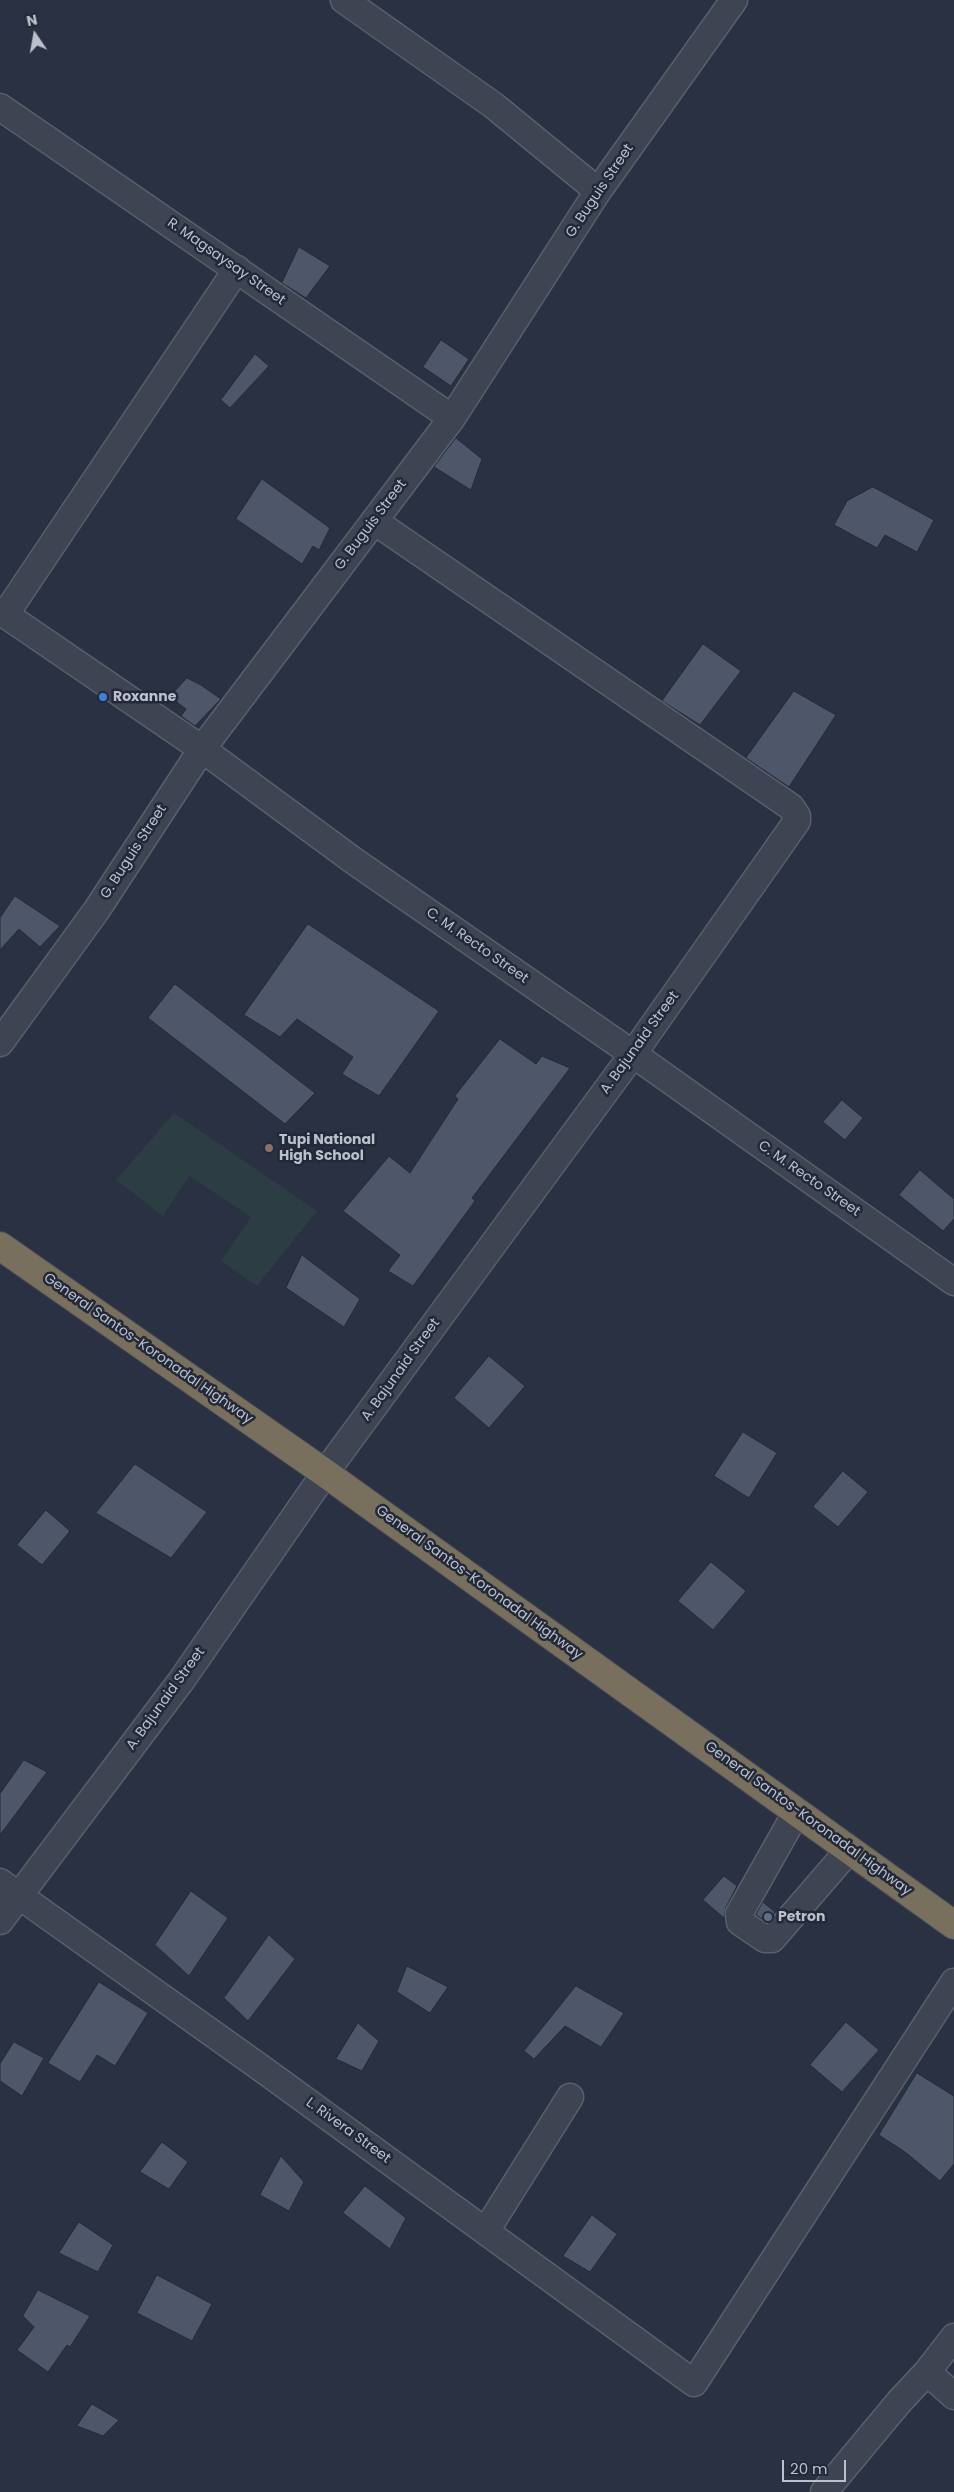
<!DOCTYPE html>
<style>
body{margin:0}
#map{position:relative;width:954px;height:2492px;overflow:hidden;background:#2a3142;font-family:Poppins,sans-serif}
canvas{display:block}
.north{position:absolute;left:10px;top:10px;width:50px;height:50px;-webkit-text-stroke:4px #222938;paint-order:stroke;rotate:348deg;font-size:14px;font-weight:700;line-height:20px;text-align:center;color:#bbc0cc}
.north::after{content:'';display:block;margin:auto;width:18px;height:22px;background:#bbc0cc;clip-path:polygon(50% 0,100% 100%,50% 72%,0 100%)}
.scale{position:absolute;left:782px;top:2460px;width:64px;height:22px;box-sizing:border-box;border:2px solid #bbc0cc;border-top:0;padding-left:6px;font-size:15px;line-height:18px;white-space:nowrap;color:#bbc0cc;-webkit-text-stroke:4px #222938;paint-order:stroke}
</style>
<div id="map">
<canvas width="954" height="2492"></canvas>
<div class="north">N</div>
<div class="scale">20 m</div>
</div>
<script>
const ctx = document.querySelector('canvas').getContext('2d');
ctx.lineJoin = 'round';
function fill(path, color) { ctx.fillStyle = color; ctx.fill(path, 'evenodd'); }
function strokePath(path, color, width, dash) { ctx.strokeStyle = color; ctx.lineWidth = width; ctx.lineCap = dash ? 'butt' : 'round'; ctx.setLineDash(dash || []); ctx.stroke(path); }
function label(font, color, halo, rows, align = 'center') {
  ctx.font = font + ' Poppins,sans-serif'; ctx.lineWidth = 5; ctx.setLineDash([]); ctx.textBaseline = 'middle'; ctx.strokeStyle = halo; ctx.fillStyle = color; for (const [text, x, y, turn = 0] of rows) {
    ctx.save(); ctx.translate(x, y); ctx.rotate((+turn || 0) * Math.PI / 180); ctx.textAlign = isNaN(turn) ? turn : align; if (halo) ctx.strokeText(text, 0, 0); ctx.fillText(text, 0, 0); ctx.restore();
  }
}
const green = new Path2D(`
 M174 1113 317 1211 257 1286 221 1261 251 1217 189 1176 163 1216 116 1180Z`);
const building = new Path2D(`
 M299 247 330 266 306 298 282 283Z
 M441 340 469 359 451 386 423 367Z
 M255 354 269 366 230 408 221 400Z
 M456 438 482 459 471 490 434 467Z
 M262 479 330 528 319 550 313 546 302 564 236 519Z
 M873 487 934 520 917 552 885 535 877 548 834 525 847 501Z
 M703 644 741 671 700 725 662 701Z
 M187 678 201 685 221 699 195 726 181 716 186 709 170 697Z
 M794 691 836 715 789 787 746 758Z
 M15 896 60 926 40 947 19 929 0 950V918Z
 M308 924 439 1011 379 1096 342 1074 353 1057 297 1019 280 1037 244 1015Z
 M175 984 315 1093 285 1124 148 1018Z
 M500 1039 536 1064 542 1056 570 1068 472 1198 475 1201 413 1286 388 1271 400 1255 343 1211 389 1156 410 1173 458 1099 455 1096Z
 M842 1100 863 1118 845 1140 823 1122Z
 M920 1170 954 1199V1219L943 1231 899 1195Z
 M302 1255 360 1299 344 1327 286 1288Z
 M489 1356 525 1386 489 1428 454 1398Z
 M743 1432 777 1453 749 1498 714 1476Z
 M135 1464 207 1512 171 1558 96 1513Z
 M843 1471 868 1492 838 1527 813 1507Z
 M46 1510 70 1531 42 1565 17 1545Z
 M711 1562 746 1591 713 1630 678 1601Z
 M24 1760 47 1772 0 1835V1794Z
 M724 1876 737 1886 726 1907 724 1918 703 1900Z
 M191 1891 228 1918 189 1976 155 1945Z
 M763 1902 775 1912 767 1922 756 1915Z
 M269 1935 295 1959 248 2021 224 1998Z
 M407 1966 448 1987 430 2013 397 1992Z
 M99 1982 148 2013 115 2066 97 2055 80 2082 48 2063Z
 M576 1986 624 2013 601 2047 565 2026 534 2059 524 2051Z
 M846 2022 879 2050 842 2092 810 2065Z
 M358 2023 379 2041 362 2071 336 2059Z
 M14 2042 44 2058 22 2096 0 2081V2064Z
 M917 2073 954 2096V2164L940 2181 905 2152 879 2135Z
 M162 2142 188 2162 169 2189 140 2172Z
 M281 2156 304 2182 289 2211 260 2195Z
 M365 2186 406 2218 390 2249 343 2213Z
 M592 2215 617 2234 590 2272 563 2256Z
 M79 2222 113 2245 98 2272 59 2253Z
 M157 2275 212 2304 192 2341 137 2313Z
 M38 2290 90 2316 70 2347 67 2345 48 2372 17 2350 34 2327 23 2316Z
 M92 2404 119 2420 103 2436 77 2426Z`);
const minor = new Path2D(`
 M344 0 493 105 598 191
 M0 107 452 418
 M0 611 202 749 354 861 633 1054 954 1282
 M5 615 237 269
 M0 1043 96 911 202 749 452 418 598 191 734 0
 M796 1813 739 1914 740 1922 765 1939H772L849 1850
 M0 1882 261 2068 694 2383 954 1982
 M0 1921 181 1681 325 1473 633 1054 797 821V816L791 807 374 521
 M486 2231 570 2097
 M927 2372 954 2396
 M824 2492 899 2402 927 2372 954 2337`);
const highway = new Path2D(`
 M0 1246 325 1473 954 1925`);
const markers = [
 [103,697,5,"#3f7fe0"],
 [269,1148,5,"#8d6e63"],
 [768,1917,5,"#5c6f8a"]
];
const streetNames = [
 ["G. Buguis Street",600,191,-56],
 ["R. Magsaysay Street",226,262,35],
 ["G. Buguis Street",371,525,-53],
 ["G. Buguis Street",134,852,-57],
 ["C. M. Recto Street",477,946,35],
 ["A. Bajunaid Street",640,1043,-54],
 ["C. M. Recto Street",809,1179,35],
 ["General Santos-Koronadal Highway",148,1349,35],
 ["A. Bajunaid Street",401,1370,-54],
 ["General Santos-Koronadal Highway",479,1583,36],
 ["A. Bajunaid Street",166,1699,-54],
 ["General Santos-Koronadal Highway",808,1819,36],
 ["L. Rivera Street",348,2131,36]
];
const poiNames = [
 ["Roxanne",113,697],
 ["Tupi National",279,1140],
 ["High School",279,1156],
 ["Petron",778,1917]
];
fill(green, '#2c3e43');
fill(building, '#4e5669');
strokePath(building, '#242b3a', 1);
strokePath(minor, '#595f6d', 29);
strokePath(highway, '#454c5a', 30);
strokePath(minor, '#3e4452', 26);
strokePath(highway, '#78705c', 28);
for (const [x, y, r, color] of markers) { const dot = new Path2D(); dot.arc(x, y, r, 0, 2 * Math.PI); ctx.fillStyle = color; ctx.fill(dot); strokePath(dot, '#222938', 2); }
label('14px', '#bbc0cc', '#222938', streetNames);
label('bold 14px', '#bbc0cc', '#222938', poiNames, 'left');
</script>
